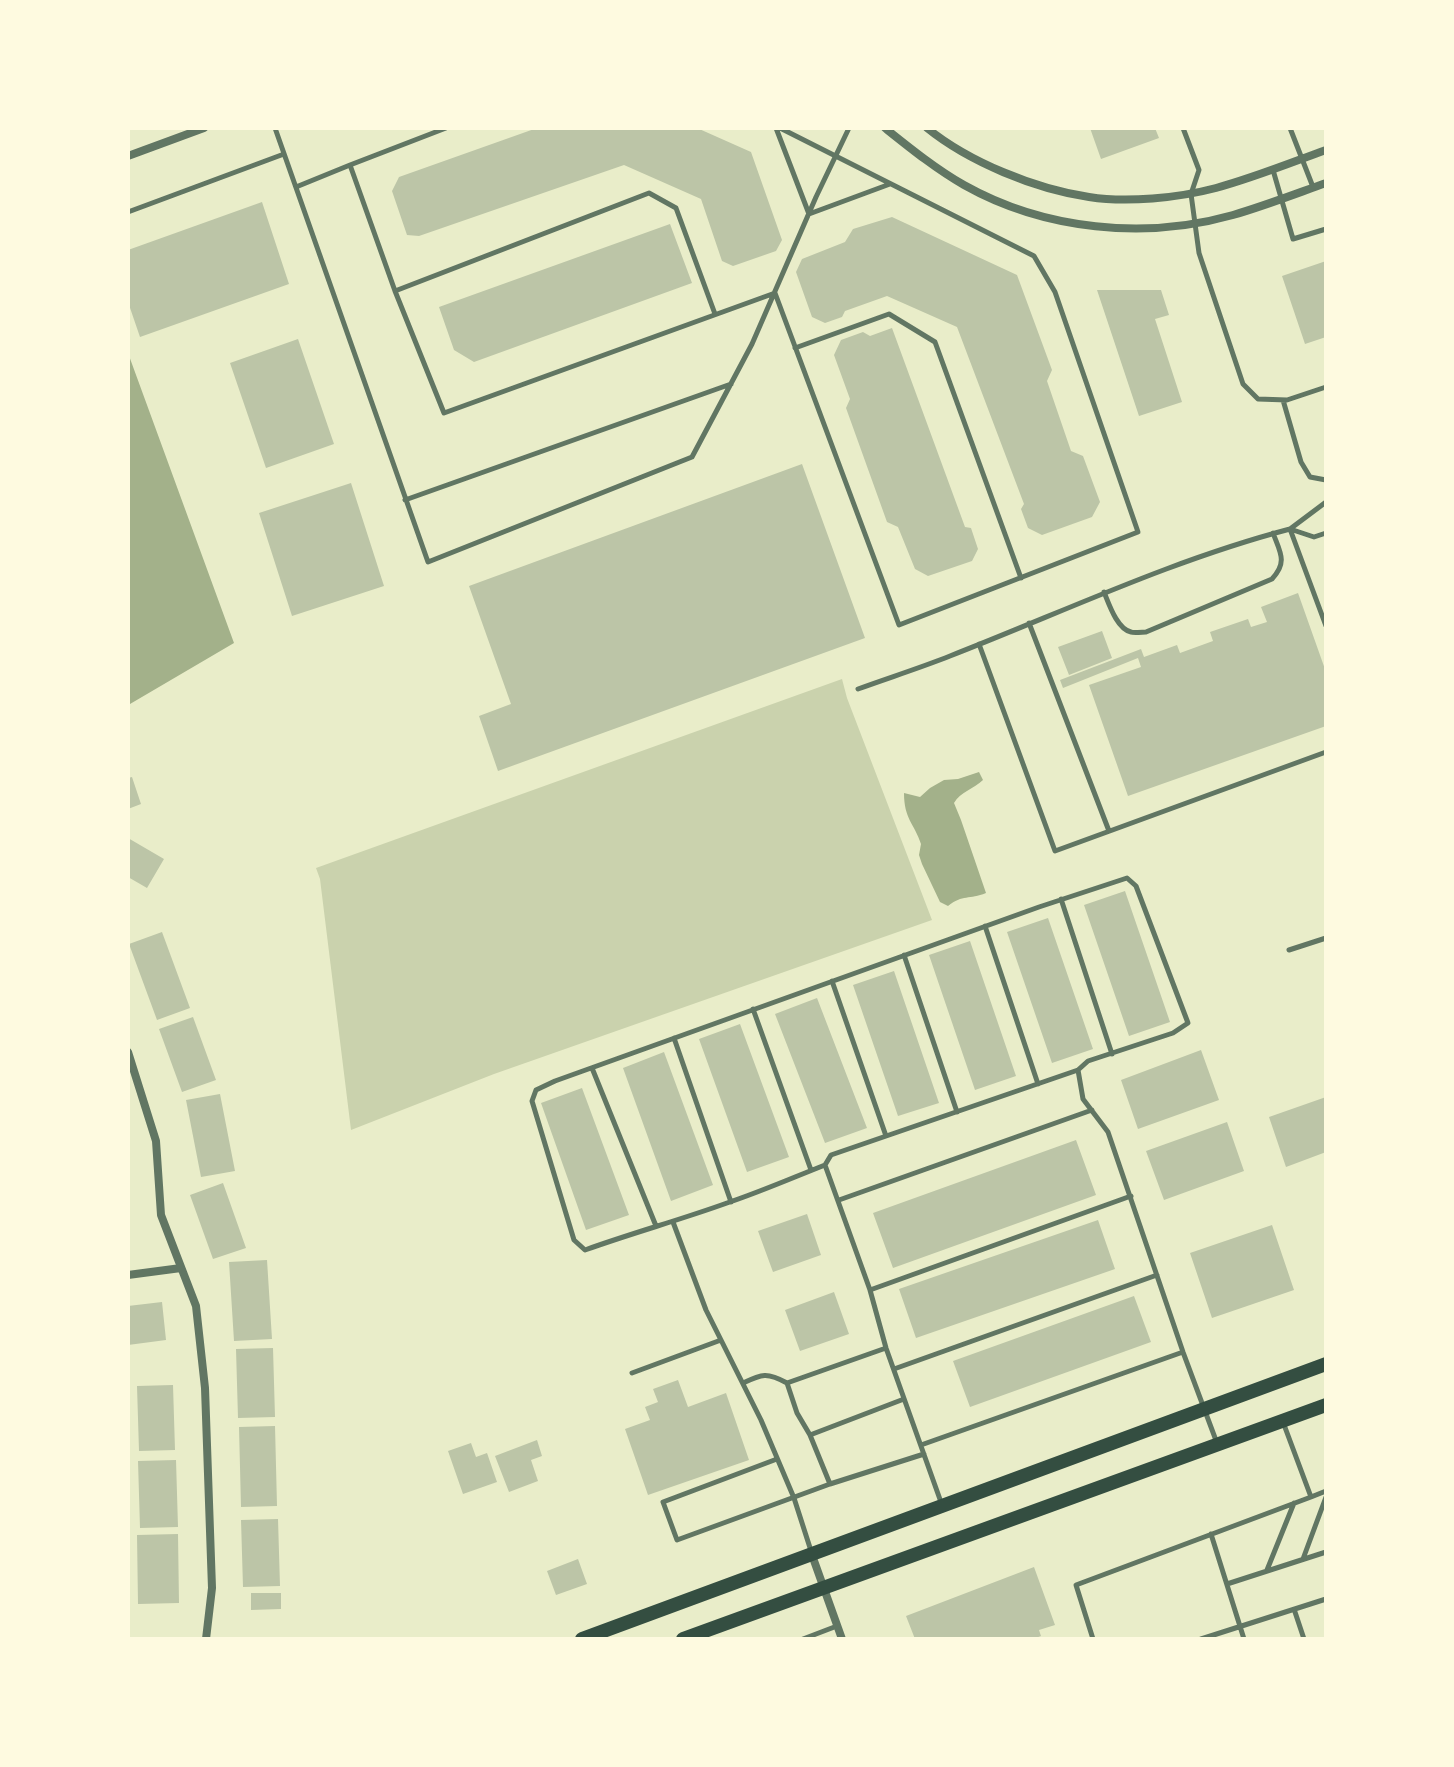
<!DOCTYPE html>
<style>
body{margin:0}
#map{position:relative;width:1454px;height:1767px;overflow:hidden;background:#e9edc9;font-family:"DM Sans",sans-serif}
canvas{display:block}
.frame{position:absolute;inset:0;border:130px solid #fefae0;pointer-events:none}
</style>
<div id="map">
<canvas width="1454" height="1767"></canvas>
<div class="frame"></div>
</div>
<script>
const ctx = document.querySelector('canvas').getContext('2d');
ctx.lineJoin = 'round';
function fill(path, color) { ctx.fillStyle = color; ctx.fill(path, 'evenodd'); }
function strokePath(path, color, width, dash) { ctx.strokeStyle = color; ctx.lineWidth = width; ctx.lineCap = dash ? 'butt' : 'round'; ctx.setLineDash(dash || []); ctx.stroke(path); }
const green = new Path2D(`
 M842 679 847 698 932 920 494 1074 351 1130 320 879 316 868Z`);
const water = new Path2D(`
 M128 353 234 643 130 704 128 699Z
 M979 772 983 780C974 789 960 792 954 803L961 820 986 893C969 900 963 894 948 906L940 902 922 864 919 855 921 844C914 823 904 819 904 793L920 797 930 788 944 780 958 779Z`);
const building = new Path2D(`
 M537 128H697L751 152 782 240 776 251 733 266 722 261 701 199 624 165 419 236 407 235 392 191 399 177Z
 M1090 128H1155L1159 138 1101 159Z
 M262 202 289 284 140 337 128 302V250Z
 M892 217 1017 275 1052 370 1047 381 1071 451 1083 456 1100 502 1092 517 1042 535 1028 528 1021 509 1024 504 957 327 887 296 845 311 842 317 825 323 812 317 796 272 802 259 845 242 853 229Z
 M670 224 692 283 474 362 454 350 439 307Z
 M1326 261V337L1305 344 1282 276Z
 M1097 290H1161L1169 315 1155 319 1182 402 1139 416Z
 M892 328 965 527 971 528 978 549 972 561 928 576 915 569 898 527 887 522 846 408 850 399 834 355 841 340 863 332 870 336Z
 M298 339 334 444 266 468 230 363Z
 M802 464 865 638 498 771 479 716 511 704 469 586Z
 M351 483 384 586 292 616 259 513Z
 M1298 593 1326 672V726L1128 796 1089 685 1141 667 1138 658 1063 688 1060 680 1141 649 1144 657 1177 645 1180 653 1213 641 1210 632 1248 619 1251 627 1267 622 1261 607Z
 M1102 631 1112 658 1069 675 1058 647Z
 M132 777 141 804 128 809V778Z
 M128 838 164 859 147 888 128 877Z
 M1125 891 1170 1022 1129 1036 1084 905Z
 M1048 918 1093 1049 1052 1063 1007 932Z
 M162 932 190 1008 157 1020 129 944Z
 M970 941 1016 1076 975 1090 929 955Z
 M894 971 939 1103 898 1116 853 985Z
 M817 998 867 1128 825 1143 775 1014Z
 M193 1017 216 1080 182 1092 159 1029Z
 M740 1024 789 1157 747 1172 699 1039Z
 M1201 1050 1219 1100 1138 1129 1121 1080Z
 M664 1052 713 1185 671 1201 623 1068Z
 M582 1088 629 1215 586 1230 541 1103Z
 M220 1094 235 1171 201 1177 186 1100Z
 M1326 1097V1152L1286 1167 1269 1117Z
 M1227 1122 1244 1171 1164 1200 1146 1151Z
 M1076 1140 1096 1195 893 1268 873 1213Z
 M223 1183 246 1248 213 1259 190 1195Z
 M807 1214 821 1255 773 1272 758 1231Z
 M1098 1220 1115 1269 916 1338 899 1289Z
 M1272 1225 1294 1290 1212 1318 1190 1253Z
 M267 1260 272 1339 234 1341 229 1262Z
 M834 1292 849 1334 800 1351 785 1310Z
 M1134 1296 1151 1342 970 1407 953 1361Z
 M162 1302 166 1340 128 1345V1306Z
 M273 1348 275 1417 238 1418 236 1349Z
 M678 1380 688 1407 726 1393 749 1460 648 1495 625 1429 650 1420 645 1407 658 1402 653 1389Z
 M173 1385 175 1450 139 1451 137 1386Z
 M275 1426 277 1506 241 1507 239 1427Z
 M537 1440 542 1456 531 1460 538 1481 509 1492 495 1456Z
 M471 1443 476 1457 487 1453 497 1482 463 1494 448 1451Z
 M176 1460 178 1527 140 1528 138 1461Z
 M278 1519 280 1586 243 1587 241 1520Z
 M178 1534 179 1603 138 1604 137 1535Z
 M578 1559 587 1584 556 1595 547 1571Z
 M1034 1567 1055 1625 1039 1630 1041 1636 1033 1639H915L906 1616Z
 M251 1593H281V1609L251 1610Z`);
const service = new Path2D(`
 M275 128 428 562 692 457 752 344 816 197 849 128
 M446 128 350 165 395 291 444 413 775 293 899 625 1138 532 1055 292 1034 256 780 128
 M776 128 809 214 890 184
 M1183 128 1199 170 1191 194 1199 253 1243 384 1258 399 1287 400 1326 387
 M1290 128 1313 187
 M1273 170 1293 239 1326 229
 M296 187 350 165
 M128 212 284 154
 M395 291 649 193 676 208 715 314
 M795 348 889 314 935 342 1021 578
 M1283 400 1301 462 1310 477 1326 480
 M405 500 731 384
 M1326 502 1290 529 1314 537 1326 533
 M1104 592C1109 604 1117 629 1131 632 1133 633 1143 632 1146 632L1272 579C1288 562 1280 552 1273 533
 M1029 623 1109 831
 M979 644 1055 851 1326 752
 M858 689C888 678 920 668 950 656 1063 612 1172 560 1290 529L1326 626
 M1061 899 1112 1054
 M985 926 1038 1084
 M1289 950 1326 938
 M904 955 957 1112
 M832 981 886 1136
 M753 1009 811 1170
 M674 1038 731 1202
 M592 1068 656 1226
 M825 1165C792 1178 760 1192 727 1203 680 1220 632 1233 585 1250L574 1240 532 1101 536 1090 555 1081 1039 907 1127 878 1136 886 1188 1023 1173 1033 1088 1061 1078 1070 1083 1099 1108 1132 1183 1352 1217 1443
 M839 1200 1092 1110
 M673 1222 706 1310 761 1420 794 1498 812 1554
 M870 1290 1131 1196
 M894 1369 1157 1275
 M632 1373 721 1340
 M743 1383C762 1374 767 1372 787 1383L797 1413 810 1435 830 1484
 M787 1383 886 1348
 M1283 1422 1311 1497 1326 1491
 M810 1435 904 1399
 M921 1445 1183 1352
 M777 1459 663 1502 677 1540 830 1484 924 1454
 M942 1505 886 1348 870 1290 825 1165 831 1155 1078 1070
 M1211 1534 1244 1639
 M1303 1559 1326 1497
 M1267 1570 1294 1503
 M1227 1584 1326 1552
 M1294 1609 1304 1639
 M803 1639 837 1626
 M1093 1639 1076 1585 1311 1497
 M1201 1639 1326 1599`);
const minor = new Path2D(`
 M885 128C910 148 936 169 964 185 1044 230 1145 240 1233 215 1264 206 1295 194 1326 183
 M927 128C969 162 1035 189 1089 197 1127 203 1178 198 1216 188 1253 178 1290 163 1326 150
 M128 156 204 128
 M128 1052 156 1141 161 1215 196 1306 205 1388 212 1588 206 1639
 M128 1275 181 1268
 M812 1555 842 1639`);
const secondary = new Path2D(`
 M582 1639 1326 1364
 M683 1639 1326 1405`);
fill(green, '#cad2ad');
fill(water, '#a3b18a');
fill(building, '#bcc5a7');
strokePath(service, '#617663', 5);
strokePath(minor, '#617663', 8);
strokePath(secondary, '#344e41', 14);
</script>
